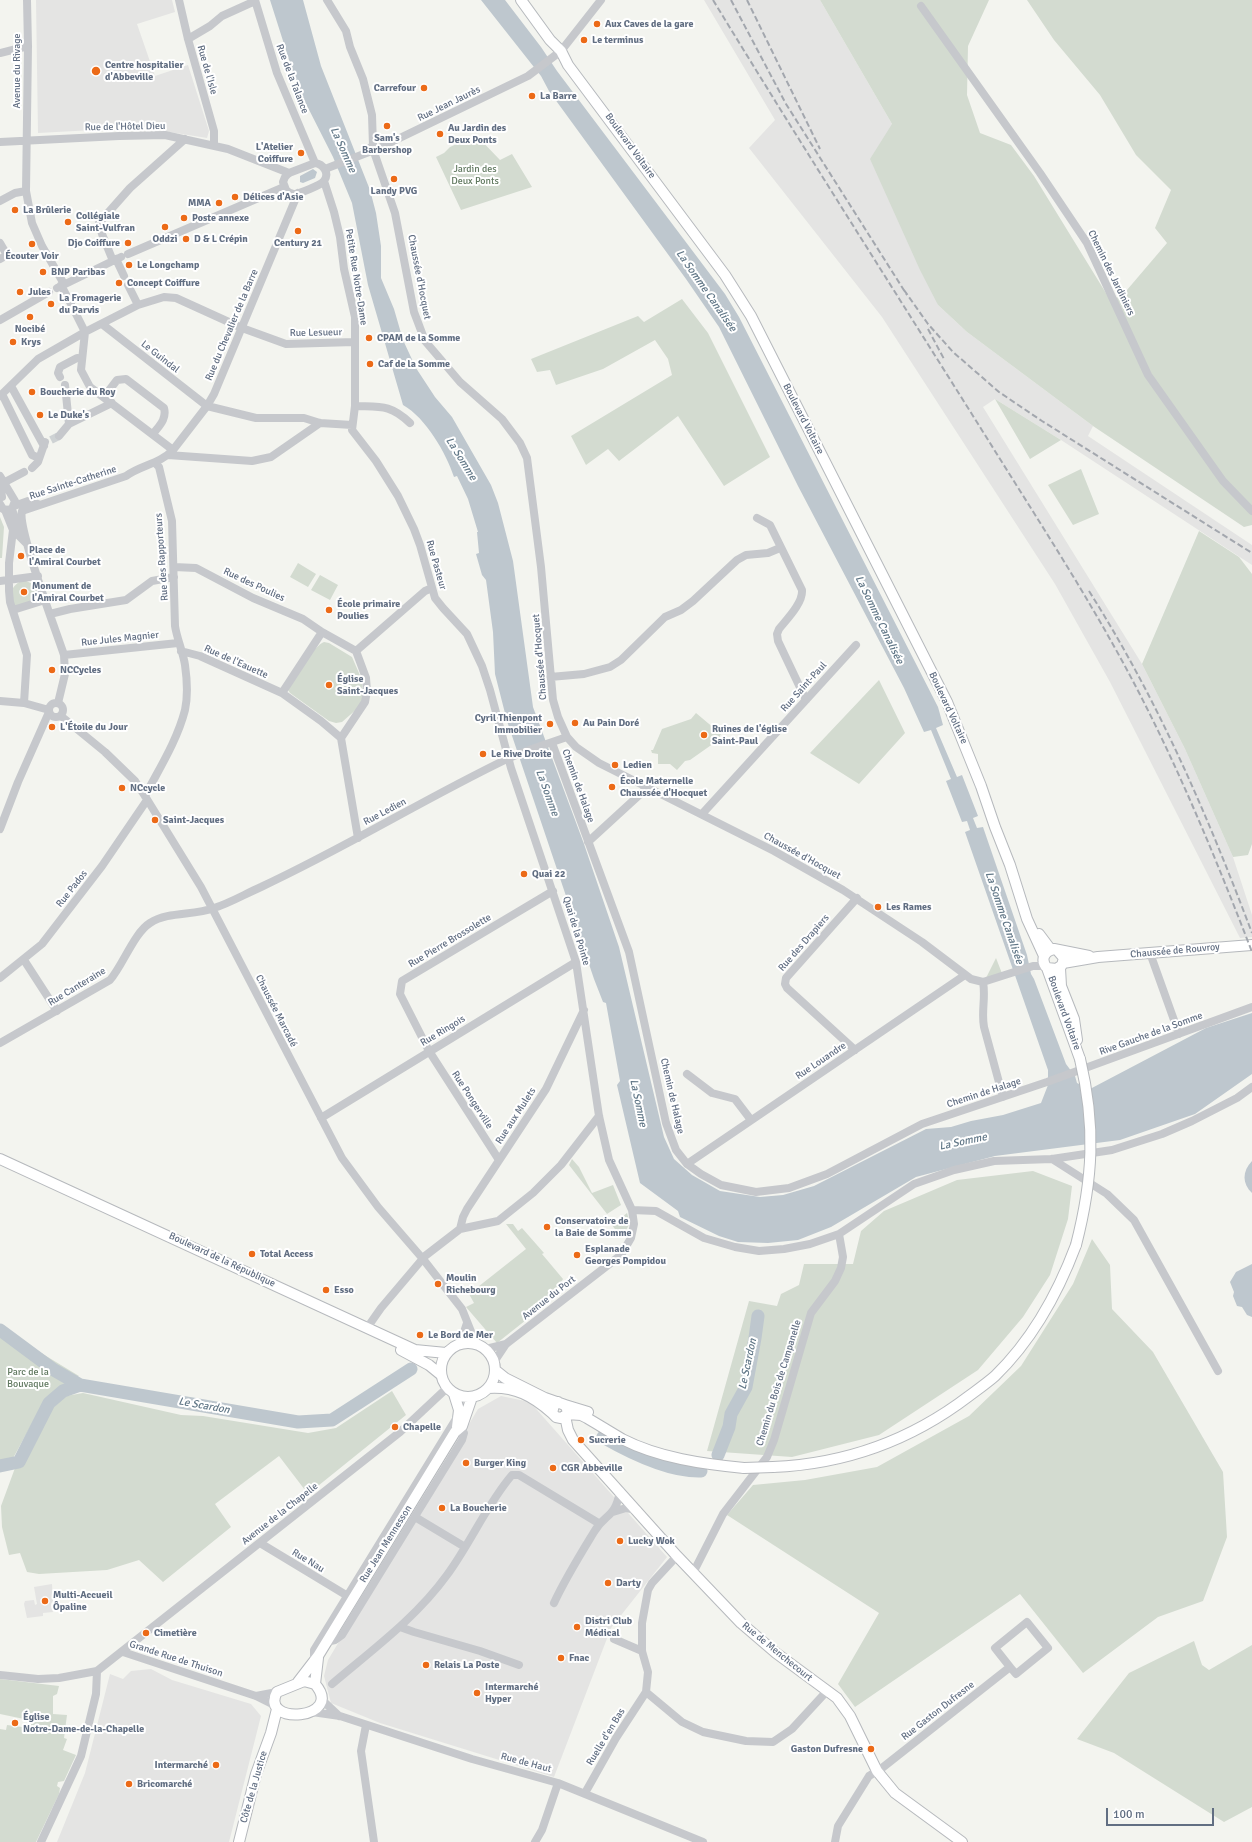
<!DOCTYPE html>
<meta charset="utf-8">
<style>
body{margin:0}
#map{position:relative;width:1252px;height:1842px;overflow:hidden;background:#f3f4ef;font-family:Signika,sans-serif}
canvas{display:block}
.scale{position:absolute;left:1106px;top:1808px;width:108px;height:18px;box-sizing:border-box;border:2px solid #616e82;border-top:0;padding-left:5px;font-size:12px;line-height:14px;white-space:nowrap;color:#616e82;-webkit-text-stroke:3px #fff;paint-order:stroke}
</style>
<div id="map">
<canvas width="1252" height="1842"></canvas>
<div class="scale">100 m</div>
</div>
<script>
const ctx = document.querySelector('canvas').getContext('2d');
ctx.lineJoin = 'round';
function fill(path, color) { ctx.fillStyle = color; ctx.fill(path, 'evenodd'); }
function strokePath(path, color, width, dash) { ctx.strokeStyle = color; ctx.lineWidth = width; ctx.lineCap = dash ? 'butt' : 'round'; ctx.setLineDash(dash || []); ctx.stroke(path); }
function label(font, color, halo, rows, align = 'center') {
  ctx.font = font + ' Signika,sans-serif'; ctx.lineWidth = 4; ctx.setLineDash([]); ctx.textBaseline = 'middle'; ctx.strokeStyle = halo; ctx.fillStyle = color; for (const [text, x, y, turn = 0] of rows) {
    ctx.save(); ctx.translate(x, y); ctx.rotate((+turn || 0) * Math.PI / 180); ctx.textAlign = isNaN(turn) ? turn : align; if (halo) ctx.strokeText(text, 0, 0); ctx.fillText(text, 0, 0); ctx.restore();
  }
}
const built = new Path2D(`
 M36 0H172L175 12 137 24 155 76 188 65 209 131 207 138 163 131 130 128 38 133Z
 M704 0H820L892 124 938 305 967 332 1093 426 1088 436 1252 545V565L1061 440 995 399 983 407 1142 664 1185 749 1233 857 1252 915V937L1240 938 1110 682 1055 584 882 317 749 148 775 120Z
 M501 1396 530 1402 667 1557 611 1628 554 1777 380 1723 331 1703 324 1676 328 1660 478 1409Z
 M52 1584 53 1602 51 1603V1605L53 1612 43 1613V1616L27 1618 24 1604 25 1601 34 1600 35 1605 37 1604 34 1587Z
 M151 1669 172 1680 251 1704 261 1716 229 1842H57L85 1773 110 1674 123 1679 131 1671Z`);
const green = new Path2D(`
 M820 0H989L968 46 967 95 980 133 1011 145 1034 176 1109 298 1121 297 1167 243 1155 228 1171 190 1136 155 1100 95 1054 40 1027 0H1252V525L1244 527 1093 426 967 332 938 305 920 270 870 159 892 124Z
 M476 135 500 160 512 154 532 187 461 210 436 157 444 153 450 147Z
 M682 299 708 333 770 457 724 486 678 416 619 461 608 449 586 465 571 436 672 375 668 359 655 340 603 369 556 385 550 370 537 372 531 359 638 316 644 322Z
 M995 399 1061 440 1030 459Z
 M1081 469 1099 514 1073 525 1048 485Z
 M0 517 4 527 2 558H0Z
 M1199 531 1239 557 1252 574V844L1248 855 1233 857 1185 749 1142 664Z
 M298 563 316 574 308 587 290 577Z
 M320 575 338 585 330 600 311 590Z
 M24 580 35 585 40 599 15 607C9 595 10 585 24 580Z
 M324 642 329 643 352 657 362 680 363 699 358 708 342 722 336 723 329 721 290 693 288 690C294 680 314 645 324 642Z
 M879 680 905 733 859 784 810 753Z
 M696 713 721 734 717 741 690 760 685 761 677 770 670 764H658V754L652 753 651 750H653L662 729 691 719Z
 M996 958 1003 976 984 982Z
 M572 1159 579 1167 592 1193 613 1185 621 1205 607 1214 569 1165Z
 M1033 1171 1072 1186 1068 1219 1050 1275 1023 1317 978 1370 879 1435 792 1457 707 1451 749 1301 777 1306 781 1294 799 1285 804 1264H853L861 1231 884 1211 957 1180Z
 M627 1213 630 1223 625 1232 620 1236 612 1225Z
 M506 1224H513L518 1231 522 1228 544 1253 542 1254 563 1279 550 1301 497 1343 466 1307 474 1303 469 1294 526 1249Z
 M1092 1239 1110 1265 1112 1309 1153 1352 1223 1472 1227 1537 1203 1601 1158 1617 1083 1673 1020 1594 855 1707 838 1684 879 1613 727 1515 753 1485 805 1480 877 1467 969 1416 1021 1366 1073 1284Z
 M0 1324 33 1348 79 1376 45 1400 12 1460 0 1462Z
 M392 1391 406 1415 308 1494 279 1456 215 1504 231 1527 163 1582 139 1560 107 1570 39 1574 27 1572 20 1553 9 1555 2 1527 1 1506 15 1468 29 1454 48 1412 66 1396 83 1393 181 1415 203 1416 308 1433 336 1428Z
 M1194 1641 1202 1665 1209 1670 1252 1645V1807L1224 1822 1114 1753 1077 1739 1129 1673Z
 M0 1679 59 1686 57 1694 53 1696V1714L67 1715 64 1738 67 1739 63 1750 76 1755 64 1781 58 1782 57 1786 60 1788 59 1794 36 1842H0V1729L6 1730 7 1725 15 1726V1727V1726L22 1727 23 1729 26 1725 28 1727 30 1725 31 1720 29 1718 28 1719 29 1713 27 1711H25L24 1719 0 1714Z`);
const water = new Path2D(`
 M270 0H303L321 66 370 190 376 213 381 246V278L394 309 403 340 416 368 435 397 452 417 491 485 498 503 513 561 533 707 584 844 619 947 664 1137 674 1159 692 1175 720 1191 760 1197 783 1195 814 1186 926 1129 951 1127 971 1121 1003 1115 1041 1103 1048 1085V1070L965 832 970 830 967 821 962 822 946 781 951 779 931 730 924 732 904 688 798 486 719 327 686 279 549 91 541 76 481 0H505L541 47 557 71 725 294 739 317 938 707 943 725 936 728 957 777 962 775 978 816 973 818 977 828 983 827 1027 955 1031 974 1034 979 1066 1064 1075 1076 1077 1083 1090 1089 1206 1028 1252 1013V1074L1195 1114 1120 1140 995 1156 916 1177 831 1227 798 1240 768 1243 738 1242 719 1236 680 1217 678 1211 640 1183 617 1085 620 1081 606 1003 603 1002 594 979 507 721 495 674 493 632 486 580 482 575 476 554 479 553 477 532H478L468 499 457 476 454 477C446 453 426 418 403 405L368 285 352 203 333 157 298 88Z
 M313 169 317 172 315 178 303 183 300 182V176Z
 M1252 1161V1193C1242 1184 1242 1171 1252 1161Z
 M1252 1264V1317L1247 1315 1242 1307 1237 1306 1233 1296 1234 1292 1230 1282 1236 1272Z`);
const river = new Path2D(`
 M0 1330 54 1370 80 1385 298 1422 332 1420 411 1369
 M603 1437C631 1453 669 1472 701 1471
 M718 1455 729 1427 731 1414 746 1387 755 1338 758 1316
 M0 1466 19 1462 49 1403 63 1391 80 1385`);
const minorTunnel = new Path2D(`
 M51 440 59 436`);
const minor = new Path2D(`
 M27 0 28 46 26 191 32 223 42 246 64 284
 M179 0 188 39 214 131V145
 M255 0 277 73 315 163
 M327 0 346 31 350 47 363 79 372 115 373 146
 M921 6 1040 173 1087 243 1148 375 1223 481 1252 511
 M188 39 210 26 222 16 255 1
 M0 53 28 46
 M0 142 119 136 165 135 228 149 289 173
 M377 149 528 76 561 51 601 0
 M375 155 395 213 414 312 425 341 460 382 502 419 520 443 527 458 541 567 553 700 558 717 567 737 576 747 599 763 774 851 843 890 922 942 971 979 983 982 1033 966H1045
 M315 163C323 164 330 173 324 181 321 185 299 194 294 194 291 194 288 192 286 190L283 182 285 177 289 173Z
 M325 169 369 152V148L373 146
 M324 181 334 212 340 237 344 269 355 317V406L352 430 376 461 398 496 414 529 420 545 435 598 443 608 467 634 482 666 490 690 511 768 576 962 599 1116 609 1160 632 1210 634 1224 631 1238 621 1255 506 1344 494 1362
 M0 201 15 193 26 191
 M0 243 7 255 0 259
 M128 254 284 187
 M116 259 124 276
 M113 261 102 234 99 223 130 188 185 139
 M61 285 71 304
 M128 285 138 305
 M57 288 121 257
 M75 312 85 332
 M0 320 49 292
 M102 324 207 406 256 418H304L320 423 352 425
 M85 332 81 370 90 387 173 450
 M60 377 58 373 60 367 77 358 82 359
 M65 385 69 424
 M11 386 44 446
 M2 394 32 455 39 458
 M0 396 38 359 85 332 138 305 164 297 176 298 242 328 286 344 354 342
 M104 397 117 380 126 379 164 408C167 419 159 426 153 434
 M355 406C380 407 390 404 410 423
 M59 436 69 424 112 403
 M168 455 252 461 271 457 320 423
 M32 468 38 462 45 442
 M0 476 15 501 12 509 7 510 3 509 0 504
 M0 481 2 497
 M5 482 24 472
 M14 506 28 501 38 504
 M12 509 17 526 24 534
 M5 510 13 530 27 544
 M757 518 770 525 802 590C803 603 787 619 779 629L777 634 778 641 806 700
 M13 530 9 563V591L10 602 27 655 24 703
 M174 567 196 568 253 598 303 619 322 632
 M0 581 38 576
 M13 610 45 600
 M50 614 70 609 126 600 152 581 174 577
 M181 651 200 656 282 693 321 721 341 738
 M356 651 425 591 432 588
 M64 655 178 643
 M550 677 584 674 610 667 621 660 665 617 681 610 693 601 737 560 746 555 768 553 780 548
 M282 693 322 632 356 651 366 678 367 691 365 702 341 738
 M0 701 24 703 49 710
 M49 710a7 7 0 1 1 14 0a7 7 0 1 1-14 0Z
 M58 703 65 674 64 655C56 631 17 528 22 511L126 476C141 465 160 464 173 450L207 406 214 394 298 193
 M61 716 105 752 135 781 145 796 201 887 342 1158 378 1207 423 1259 462 1309 476 1344
 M341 738 358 838
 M552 743 629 952 666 1123 676 1150 687 1164 701 1174 721 1185 756 1192 789 1188 827 1174 922 1124 1047 1082 1252 1007
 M145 796C159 769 177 741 185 710 188 696 187 679 185 665 183 652 177 639 175 626L172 521 159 467 155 463
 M702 814 856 645
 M0 829 18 782 49 712
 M588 842 648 787
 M1150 953 1179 1034
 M24 960 57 1011
 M0 978 42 944 102 866 147 800
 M983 982C986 997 981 1012 984 1027L1003 1097
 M0 1043 110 980C123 965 134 933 150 923 169 911 193 916 214 908 230 903 245 894 261 887 345 848 424 799 507 759 526 750 547 744 567 737
 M855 1050 787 988 785 984 786 978 857 898
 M687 1074 712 1093 735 1099 751 1120
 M321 1118 576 962
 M1052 1159 1107 1194 1134 1220 1218 1371
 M499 1160 429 1051 400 994 402 981 553 891
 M687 1164 965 975
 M632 1210 656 1211 704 1238 735 1247 759 1251 784 1249 810 1244 839 1234 914 1184 954 1170 994 1161 1052 1159 1112 1150 1162 1134 1192 1121 1237 1098 1252 1087
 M460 1229 463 1217 467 1209 546 1089 584 1010
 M367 1328 381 1308 425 1256 460 1229 498 1221 533 1193 561 1165 599 1116
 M460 1344 467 1323
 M486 1349 506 1344
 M613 1512 626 1508 637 1510
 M415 1517 465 1547
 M260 1543 346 1595
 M677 1556 652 1583 648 1590 642 1623V1651L648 1672 646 1692 682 1722 703 1732 746 1741 773 1742 792 1729 827 1691
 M693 1573 723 1514 767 1457 774 1440 811 1313 835 1281 841 1268 843 1257 839 1234
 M554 1603C565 1579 580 1555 594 1532 605 1513 615 1519 620 1491
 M400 1627 414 1632 480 1651 519 1665
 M614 1639 642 1651
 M326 1642 335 1640 342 1635 462 1440 464 1433 462 1431V1426
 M123 1652 256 1696 274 1705
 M314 1661V1650L459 1414
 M0 1675 38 1679 59 1678 97 1671 400 1432 447 1388
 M332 1684C372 1650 416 1618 447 1575 470 1544 487 1504 512 1475H519L600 1524
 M256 1696 277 1692
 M321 1699 339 1716
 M312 1712 340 1716 472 1759 558 1783 703 1842
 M366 1725 361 1751 374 1842
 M585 1793 616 1738 646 1692
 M41 1842 81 1756 96 1694 97 1671
 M535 1842 542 1830 558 1783
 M835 1842 838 1826 869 1776 882 1768 1010 1667 995 1648 1027 1622 1048 1648 1016 1674 1010 1667`);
const major = new Path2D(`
 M521 0 550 40 561 51 568 65 725 275 751 316 947 702 981 786 995 827 1010 865 1027 919 1044 956
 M1039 934 1051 950
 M1058 951 1064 958 1062 965 1057 969 1047 968C1040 960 1044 951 1054 949L1089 956
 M1063 963 1098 957 1252 945
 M1047 968 1080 1059
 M1060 968 1061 986 1074 1019 1077 1040
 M0 1159 415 1350 446 1353
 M441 1370a27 27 0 1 1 54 0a27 27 0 1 1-54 0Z
 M401 1350 429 1365 440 1374
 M495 1370 505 1378 545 1398 565 1405 568 1411 566 1415 561 1418 556 1417 552 1413 554 1405 558 1402
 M488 1388C515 1386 533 1396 552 1413
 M454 1394 459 1410 457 1427
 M565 1405 588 1412
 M567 1414 581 1415 587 1418C599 1425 610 1432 622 1439 659 1458 703 1464 744 1468
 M565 1416 568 1430 573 1440 677 1556 741 1623 776 1653 837 1698 850 1716 877 1771 895 1793 962 1842
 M773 1467C846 1464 910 1441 969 1396 977 1390 987 1383 995 1376 1032 1340 1058 1293 1076 1245
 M304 1681 315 1684C346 1720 258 1726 277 1692Z
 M298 1682 318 1656 455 1432 462 1426 472 1397
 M315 1684 318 1658
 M239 1842 256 1774 271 1733 277 1709`);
const rail = new Path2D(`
 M713 0C802 146 894 290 985 435 1036 517 1090 599 1135 685 1180 771 1217 861 1252 952
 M731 0 786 104 907 295
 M747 0 820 149
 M904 290 928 324 953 352 999 392 1042 421 1252 553
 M928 329 944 359
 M1089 591C1158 700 1207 814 1252 933`);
const majorBridge = new Path2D(`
 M1076 1245C1093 1179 1096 1126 1080 1059
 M744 1468 773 1467`);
const markers = [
 [597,24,4,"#ec6a17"],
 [584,40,4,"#ec6a17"],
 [96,71,5,"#ec6a17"],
 [424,88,4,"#ec6a17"],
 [532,96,4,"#ec6a17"],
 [387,126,4,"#ec6a17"],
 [440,134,4,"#ec6a17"],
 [301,153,4,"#ec6a17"],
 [394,179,4,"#ec6a17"],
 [235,197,4,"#ec6a17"],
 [219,203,4,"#ec6a17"],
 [15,210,4,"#ec6a17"],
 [184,218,4,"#ec6a17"],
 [68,222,4,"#ec6a17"],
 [165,227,4,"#ec6a17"],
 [298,231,4,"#ec6a17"],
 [186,239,4,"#ec6a17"],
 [128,243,4,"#ec6a17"],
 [32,244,4,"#ec6a17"],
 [129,265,4,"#ec6a17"],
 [43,272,4,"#ec6a17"],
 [119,283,4,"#ec6a17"],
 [20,292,4,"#ec6a17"],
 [51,304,4,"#ec6a17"],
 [30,317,4,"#ec6a17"],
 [369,338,4,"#ec6a17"],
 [13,342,4,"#ec6a17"],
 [370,364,4,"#ec6a17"],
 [32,392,4,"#ec6a17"],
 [40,415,4,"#ec6a17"],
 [21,556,4,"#ec6a17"],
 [24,592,4,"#ec6a17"],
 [329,610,4,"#ec6a17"],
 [52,670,4,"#ec6a17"],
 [329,685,4,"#ec6a17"],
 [575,723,4,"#ec6a17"],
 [550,724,4,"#ec6a17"],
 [52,727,4,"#ec6a17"],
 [704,735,4,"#ec6a17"],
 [483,754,4,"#ec6a17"],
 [615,765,4,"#ec6a17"],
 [612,787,4,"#ec6a17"],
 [122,788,4,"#ec6a17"],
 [155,820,4,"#ec6a17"],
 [524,874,4,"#ec6a17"],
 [878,907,4,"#ec6a17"],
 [547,1227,4,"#ec6a17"],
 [252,1254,4,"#ec6a17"],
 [577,1255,4,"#ec6a17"],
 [438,1284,4,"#ec6a17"],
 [326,1290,4,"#ec6a17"],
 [420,1335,4,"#ec6a17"],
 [395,1427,4,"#ec6a17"],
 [581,1440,4,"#ec6a17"],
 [466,1463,4,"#ec6a17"],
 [553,1468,4,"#ec6a17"],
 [442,1508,4,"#ec6a17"],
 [620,1541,4,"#ec6a17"],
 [608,1583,4,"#ec6a17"],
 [45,1601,4,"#ec6a17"],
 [577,1627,4,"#ec6a17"],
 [146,1633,4,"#ec6a17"],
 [561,1658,4,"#ec6a17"],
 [426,1665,4,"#ec6a17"],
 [477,1693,4,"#ec6a17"],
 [15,1723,4,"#ec6a17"],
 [871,1749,4,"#ec6a17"],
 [216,1765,4,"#ec6a17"],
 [129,1784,4,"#ec6a17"]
];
const poiNames = [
 ["Aux Caves de la gare",605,24],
 ["Le terminus",592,40],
 ["Centre hospitalier",105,65],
 ["d'Abbeville",105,77],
 ["Carrefour",416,88,"right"],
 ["La Barre",540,96],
 ["Au Jardin des",448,128],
 ["Deux Ponts",448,140],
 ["Sam's",387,138,"center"],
 ["Barbershop",387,150,"center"],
 ["L'Atelier",293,147,"right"],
 ["Coiffure",293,159,"right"],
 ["Landy PVG",394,191,"center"],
 ["Délices d'Asie",243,197],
 ["MMA",211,203,"right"],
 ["La Brûlerie",23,210],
 ["Collégiale",76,216],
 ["Saint-Vulfran",76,228],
 ["Poste annexe",192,218],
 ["Oddzi",165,239,"center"],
 ["D & L Crépin",194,239],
 ["Djo Coiffure",120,243,"right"],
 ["Century 21",298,243,"center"],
 ["Écouter Voir",32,256,"center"],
 ["Le Longchamp",137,265],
 ["BNP Paribas",51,272],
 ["Concept Coiffure",127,283],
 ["Jules",28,292],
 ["La Fromagerie",59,298],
 ["du Parvis",59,310],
 ["Nocibé",30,329,"center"],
 ["CPAM de la Somme",377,338],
 ["Krys",21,342],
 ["Caf de la Somme",378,364],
 ["Boucherie du Roy",40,392],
 ["Le Duke's",48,415],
 ["Place de",29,550],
 ["l'Amiral Courbet",29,562],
 ["Monument de",32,586],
 ["l'Amiral Courbet",32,598],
 ["École primaire",337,604],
 ["Poulies",337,616],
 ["NCCycles",60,670],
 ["Église",337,679],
 ["Saint-Jacques",337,691],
 ["Cyril Thienpont",542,718,"right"],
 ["Immobilier",542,730,"right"],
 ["Au Pain Doré",583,723],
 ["L'Étoile du Jour",60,727],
 ["Ruines de l'église",712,729],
 ["Saint-Paul",712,741],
 ["Le Rive Droite",491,754],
 ["Ledien",623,765],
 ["École Maternelle",620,781],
 ["Chaussée d'Hocquet",620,793],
 ["NCcycle",130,788],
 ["Saint-Jacques",163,820],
 ["Quai 22",532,874],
 ["Les Rames",886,907],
 ["Conservatoire de",555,1221],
 ["la Baie de Somme",555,1233],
 ["Esplanade",585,1249],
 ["Georges Pompidou",585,1261],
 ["Total Access",260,1254],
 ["Moulin",446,1278],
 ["Richebourg",446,1290],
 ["Esso",334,1290],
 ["Le Bord de Mer",428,1335],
 ["Chapelle",403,1427],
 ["Sucrerie",589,1440],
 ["Burger King",474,1463],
 ["CGR Abbeville",561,1468],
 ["La Boucherie",450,1508],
 ["Lucky Wok",628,1541],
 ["Darty",616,1583],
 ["Multi-Accueil",53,1595],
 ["Ôpaline",53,1607],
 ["Distri Club",585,1621],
 ["Médical",585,1633],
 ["Cimetière",154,1633],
 ["Fnac",569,1658],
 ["Relais La Poste",434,1665],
 ["Intermarché",485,1687],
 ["Hyper",485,1699],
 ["Église",23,1717],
 ["Notre-Dame-de-la-Chapelle",23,1729],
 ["Gaston Dufresne",863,1749,"right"],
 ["Intermarché",208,1765,"right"],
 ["Bricomarché",137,1784]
];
const streetNames = [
 ["Rue de l'Isle",207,70,74],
 ["Avenue du Rivage",17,71,-90],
 ["Rue de la Talance",292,79,69],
 ["Rue Jean Jaurès",449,104,-26],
 ["Rue de l'Hôtel Dieu",125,127,-1],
 ["Boulevard Voltaire",630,146,54],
 ["Chemin des Jardiniers",1111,273,64],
 ["Petite Rue Notre-Dame",356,277,81],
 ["Chaussée d'Hocquet",419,277,79],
 ["Rue du Chevalier de la Barre",232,325,-67],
 ["Rue Lesueur",316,333,-1],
 ["Le Guindal",160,357,38],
 ["Boulevard Voltaire",803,419,63],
 ["Rue Sainte-Catherine",73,483,-18],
 ["Rue des Rapporteurs",162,557,-94],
 ["Rue Pasteur",436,565,74],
 ["Rue des Poulies",254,585,25],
 ["Rue Jules Magnier",120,639,-6],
 ["Chaussée d'Hocquet",540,657,-95],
 ["Rue de l'Eauette",236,662,24],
 ["Rue Saint-Paul",804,687,-48],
 ["Boulevard Voltaire",948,708,65],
 ["Chemin de Halage",578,786,70],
 ["Rue Ledien",385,812,-28],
 ["Chaussée d'Hocquet",802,856,29],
 ["Rue Pados",72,889,-52],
 ["Quai de la Pointe",576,931,73],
 ["Rue Pierre Brossolette",450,941,-31],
 ["Rue des Drapiers",804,943,-49],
 ["Chaussée de Rouvroy",1175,951,-5],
 ["Rue Canteraine",77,987,-31],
 ["Chaussée Marcadé",276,1011,63],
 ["Boulevard Voltaire",1064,1013,70],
 ["Rue Ringois",443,1031,-31],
 ["Rive Gauche de la Somme",1151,1034,-20],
 ["Rue Louandre",821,1061,-34],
 ["Chemin de Halage",984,1093,-18],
 ["Chemin de Halage",672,1096,77],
 ["Rue Pongerville",472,1100,57],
 ["Rue aux Mulets",516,1116,-57],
 ["Boulevard de la République",222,1260,25],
 ["Avenue du Port",549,1298,-38],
 ["Chemin du Bois de Campanelle",779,1383,-73],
 ["Avenue de la Chapelle",280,1514,-38],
 ["Rue Jean Mennesson",386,1544,-58],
 ["Rue Nau",308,1561,31],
 ["Rue de Menchecourt",777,1652,39],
 ["Grande Rue de Thuison",176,1659,18],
 ["Rue Gaston Dufresne",938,1711,-38],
 ["Ruelle d'en Bas",606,1737,-59],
 ["Rue de Haut",526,1763,15],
 ["Côte de la Justice",254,1787,-74]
];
const parkNames = [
 ["Jardin des",475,169],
 ["Deux Ponts",475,181],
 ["Parc de la",28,1372],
 ["Bouvaque",28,1384]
];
const waterNames = [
 ["La Somme",343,150,66],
 ["La Somme Canalisée",706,291,55],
 ["La Somme",461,459,58],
 ["La Somme Canalisée",879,620,64],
 ["La Somme",547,793,70],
 ["La Somme Canalisée",1004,918,71],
 ["La Somme",638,1103,78],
 ["La Somme",963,1142,-12],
 ["Le Scardon",748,1364,-78],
 ["Le Scardon",204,1406,10]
];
fill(built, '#e4e4e3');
fill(green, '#d3dbd0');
fill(water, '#bec7ce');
strokePath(river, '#bec7ce', 13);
strokePath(minorTunnel, '#ced2d4', 8, [8, 4]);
strokePath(major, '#b6b9bd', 12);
strokePath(minor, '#c6c8cc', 8);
strokePath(major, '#fff', 10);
strokePath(rail, '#a3a7ae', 2, [6, 3]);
strokePath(majorBridge, '#b6b9bd', 12, []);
strokePath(majorBridge, '#fff', 10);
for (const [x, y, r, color] of markers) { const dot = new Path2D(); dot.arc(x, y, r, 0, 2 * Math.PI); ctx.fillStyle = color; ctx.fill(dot); strokePath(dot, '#fff', 1.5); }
label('bold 10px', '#616e82', '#fff', poiNames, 'left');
label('10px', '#616e82', '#fff', streetNames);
label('10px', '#617960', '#fff', parkNames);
label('italic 11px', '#617787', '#fff', waterNames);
</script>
